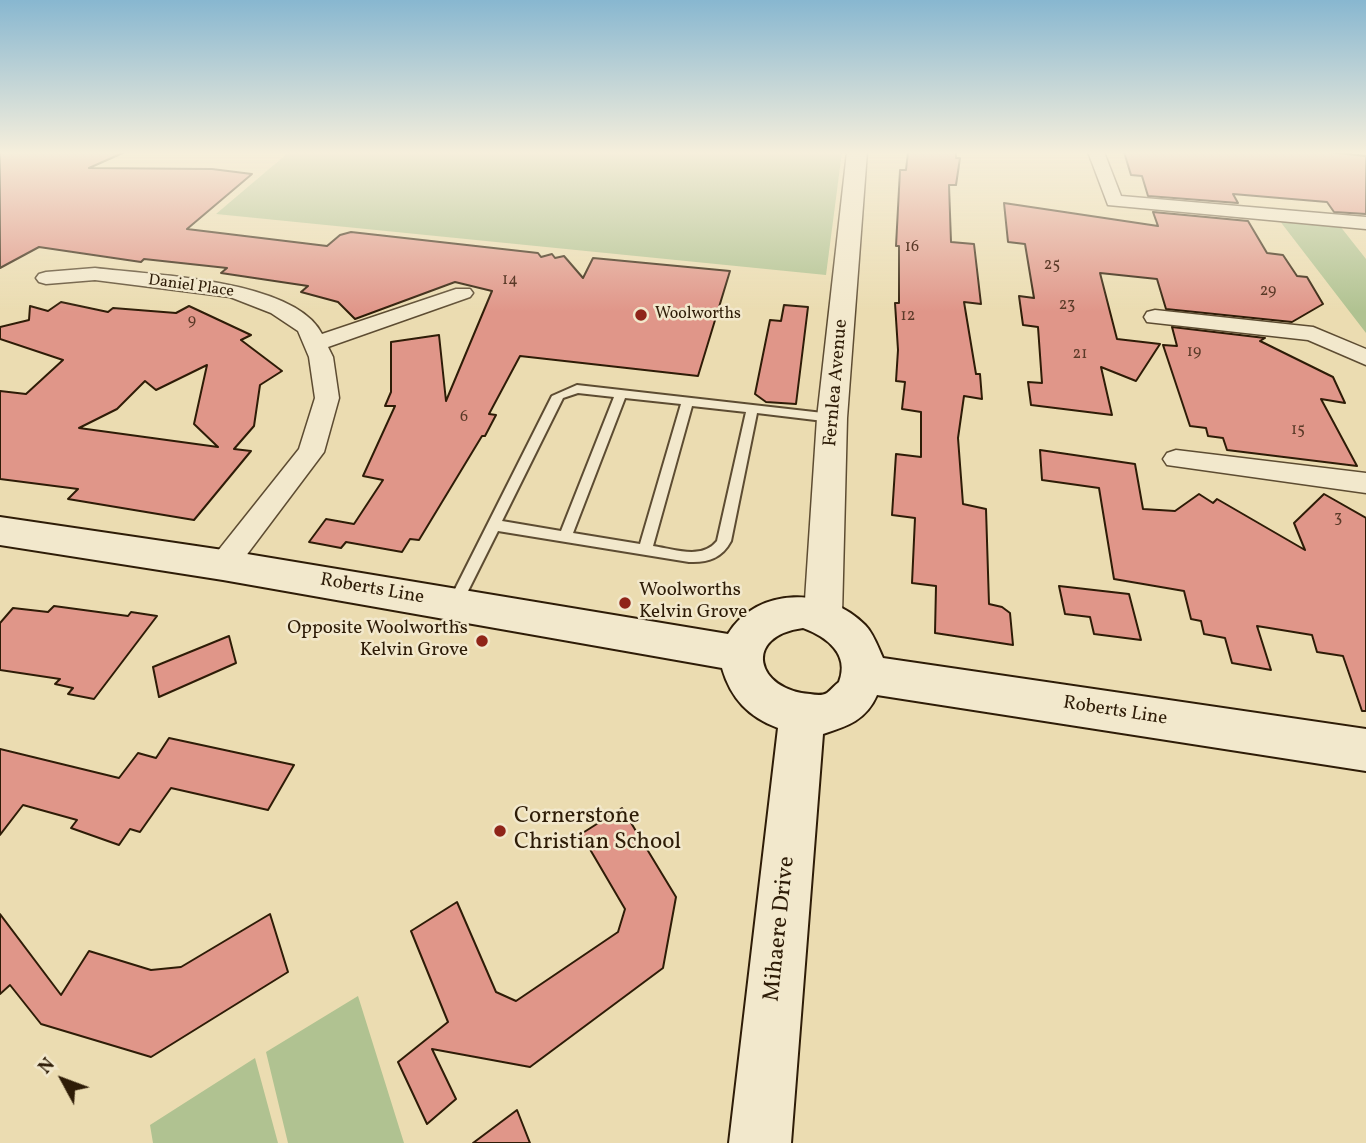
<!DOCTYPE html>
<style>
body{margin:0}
#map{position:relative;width:1366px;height:1143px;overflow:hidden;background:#ebdcb1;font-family:Vollkorn,serif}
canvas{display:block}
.north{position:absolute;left:28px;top:1045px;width:70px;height:70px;-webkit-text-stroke:5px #f2e8cc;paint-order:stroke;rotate:311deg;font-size:19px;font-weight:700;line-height:28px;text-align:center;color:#2e1c07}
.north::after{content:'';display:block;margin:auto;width:24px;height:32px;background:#2e1c07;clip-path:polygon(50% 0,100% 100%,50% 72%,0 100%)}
</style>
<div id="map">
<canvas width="1366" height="1143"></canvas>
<div class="north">N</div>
</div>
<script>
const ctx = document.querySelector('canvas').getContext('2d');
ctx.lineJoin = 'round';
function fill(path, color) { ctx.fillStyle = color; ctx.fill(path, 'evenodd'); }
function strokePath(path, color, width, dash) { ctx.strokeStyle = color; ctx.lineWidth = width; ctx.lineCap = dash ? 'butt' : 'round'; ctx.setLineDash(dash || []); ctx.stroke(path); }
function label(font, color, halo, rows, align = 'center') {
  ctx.font = font + ' Vollkorn,serif'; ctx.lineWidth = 5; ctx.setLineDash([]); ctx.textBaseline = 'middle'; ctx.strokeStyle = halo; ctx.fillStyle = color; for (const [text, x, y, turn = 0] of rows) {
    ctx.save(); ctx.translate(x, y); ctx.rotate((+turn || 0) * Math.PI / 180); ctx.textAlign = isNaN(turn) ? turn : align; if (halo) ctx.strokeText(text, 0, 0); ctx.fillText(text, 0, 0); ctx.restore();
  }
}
const green = new Path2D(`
 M289 152H842L826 275 216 214Z
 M1276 216 1336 221 1366 259V333Z
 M358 996 404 1143H288L266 1052Z
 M255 1058 278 1143H153L150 1125Z`);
const building = new Path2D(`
 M0 152H125L89 168 212 169 252 174 187 229 327 246 340 235 351 232 538 253 541 257 552 254 555 258 564 256 583 278 593 258 730 271 698 376 520 356 489 414 496 415 485 436H482L419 540 410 539 402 552 346 542 341 548 309 542 326 519 354 524 383 480 363 476 395 406H385L391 392V342L439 335 446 401 492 291 455 282 355 319 338 302 301 292 308 286 221 273 227 268 144 259 141 262 39 247 0 268Z
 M908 152H956V158H960L956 185H949L951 242 974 244 981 304 964 302 976 374H980L982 399 964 396 958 438 963 504 986 509 989 604 1002 607 1010 613 1013 645 935 633 936 586 912 583 915 518 892 515 896 454 921 457V412L902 409 905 382 896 381 898 350 895 303H899V246H896L900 170H906Z
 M1124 152H1329L1366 156V214L1334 212 1327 202 1268 197 1233 194 1238 203 1148 196 1142 176 1131 175Z
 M1004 203 1158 226 1153 212 1248 221 1267 253 1283 255 1297 276 1307 277 1323 304 1292 322 1166 309 1157 279 1100 273 1117 339 1160 344 1136 381 1101 367 1112 415 1031 405 1028 382 1042 383 1038 327 1023 325 1019 296 1034 298 1025 244 1008 242Z
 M61 302 108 312 113 308 176 313 189 306 251 335 241 340 282 371 260 385 254 426 234 449 251 451 194 520 68 499 78 489 0 479V391L26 394 63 360 0 339V327L29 320 30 306 48 311ZM207 365 194 424 218 447 79 428 117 409 145 381 156 390Z
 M784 305 808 307 796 404 766 402 755 394 770 320 781 321Z
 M1172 327 1265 338 1260 341 1333 377 1345 403 1321 399 1357 466 1227 450 1223 438 1208 436 1206 428 1190 426 1163 345 1177 346Z
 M1040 450 1135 464 1143 509 1175 511 1199 494 1213 503 1217 499 1305 550 1294 523 1324 494 1366 518V711H1362L1343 656 1317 652 1312 635 1257 626 1271 670 1232 663 1225 638 1204 634 1201 621 1191 619 1184 591 1114 579 1099 488 1042 480Z
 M1059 586 1129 594 1141 640 1094 634 1090 617 1065 614Z
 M54 606 128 616 131 612 157 616 94 699 68 694 73 688 55 684 60 679 0 670V623L13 608 48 612Z
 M229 636 236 663 159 697 153 667Z
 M169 738 294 765 268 810 171 788 140 832 130 829 119 845 71 828 77 820 23 805 0 835V749L119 778 138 753 156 758Z
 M622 808 676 897 663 968 530 1067 432 1049 456 1099 427 1124 398 1062 448 1022 411 931 457 902 496 992 516 1001 618 932 625 909 581 834Z
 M0 914 61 995 89 951 151 970 181 967 270 914 288 972 151 1057 41 1024 10 985 0 994Z
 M517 1110 530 1143H473Z`);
const service = new Path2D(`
 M577 385 832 414 838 418 832 422 757 413 731 541C722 558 708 563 689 562L498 531 459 609H449L447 605 552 396ZM578 393 614 397 561 531 502 521 563 398ZM625 398 681 404 640 544 573 533ZM692 406 746 412 717 541C702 560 674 549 653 546Z`);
const minor = new Path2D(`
 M1088 152H1104L1121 196 1366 217V229L1108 205Z
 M95 268C150 275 295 279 322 334L456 289H470L473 293 470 297 328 347 333 357 339 398 324 452 233 573 223 577 213 573 208 565 213 557 299 449 315 398 309 357 298 331 271 313 230 297 95 280 46 284 39 282 36 278 39 274 46 272Z
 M1155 310 1313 327 1366 349V365L1308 340 1147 322 1144 317 1147 312Z
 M1176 450 1366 473V493L1167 465 1163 459 1167 453Z`);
const tertiary = new Path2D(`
 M847 152H867L847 418 842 615 837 626 823 631 809 626 804 615 817 418Z`);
const secondary = new Path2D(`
 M0 517 223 550 728 634C757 586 828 587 865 625 873 633 878 647 883 658L1366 729V771L877 695C866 720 848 726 823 734L791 1143H729L778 728C749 717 731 699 722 668L223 580 0 545ZM803 628C827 637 850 654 839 682 835 685 831 690 827 693 822 696 816 695 810 694 756 690 742 636 803 628Z`);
const markers = [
 [641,315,7,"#8f2418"],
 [625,603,7,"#8f2418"],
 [482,641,7,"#8f2418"],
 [500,831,7,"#8f2418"]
];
const numberNames = [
 ["16",912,248],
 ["25",1052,266],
 ["14",510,281],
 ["29",1268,292],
 ["23",1067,306],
 ["12",908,317],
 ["9",192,322],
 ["19",1194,353],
 ["21",1080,355],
 ["6",464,418],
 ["15",1298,431],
 ["3",1338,519]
];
const farStreetnames = [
 ["Daniel Place",191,287,8]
];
const farPoinames = [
 ["Woolworths",655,315]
];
const streetNames = [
 ["Fernlea Avenue",837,383,-85],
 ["Roberts Line",372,590,10],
 ["Roberts Line",1115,712,9]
];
const poiNames = [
 ["Woolworths",639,592],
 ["Kelvin Grove",639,614],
 ["Opposite Woolworths",468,630,"right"],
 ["Kelvin Grove",468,652,"right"]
];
const nearPoinames = [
 ["Cornerstone",514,818],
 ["Christian School",514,844]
];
const nearStreetnames = [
 ["Mihaere Drive",781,929,-84]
];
fill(green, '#b0c291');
fill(building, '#e09689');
strokePath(building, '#2e1c07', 2);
strokePath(service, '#5d4c32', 4);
strokePath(minor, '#5d4c32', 3);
strokePath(tertiary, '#5d4c32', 3);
strokePath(secondary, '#2e1c07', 4);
fill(service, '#f2e8cc');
fill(minor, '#f2e8cc');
fill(tertiary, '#f2e8cc');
fill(secondary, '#f2e8cc');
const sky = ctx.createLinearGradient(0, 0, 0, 312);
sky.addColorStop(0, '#88b7d0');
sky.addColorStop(0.49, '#f6efdc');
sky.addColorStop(1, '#f6efdc00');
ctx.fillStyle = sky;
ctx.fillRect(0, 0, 1366, 312);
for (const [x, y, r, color] of markers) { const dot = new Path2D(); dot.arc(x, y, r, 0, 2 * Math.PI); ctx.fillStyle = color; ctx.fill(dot); strokePath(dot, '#f2e8cc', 2.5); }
label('16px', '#5a3a28', null, numberNames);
label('16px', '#2e1c07', '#f2e8cc', farStreetnames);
label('16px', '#2e1c07', '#f2e8cc', farPoinames, 'left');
label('19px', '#2e1c07', '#f2e8cc', streetNames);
label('19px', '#2e1c07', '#f2e8cc', poiNames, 'left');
label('23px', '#2e1c07', '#f2e8cc', nearPoinames, 'left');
label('23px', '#2e1c07', '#f2e8cc', nearStreetnames);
</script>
